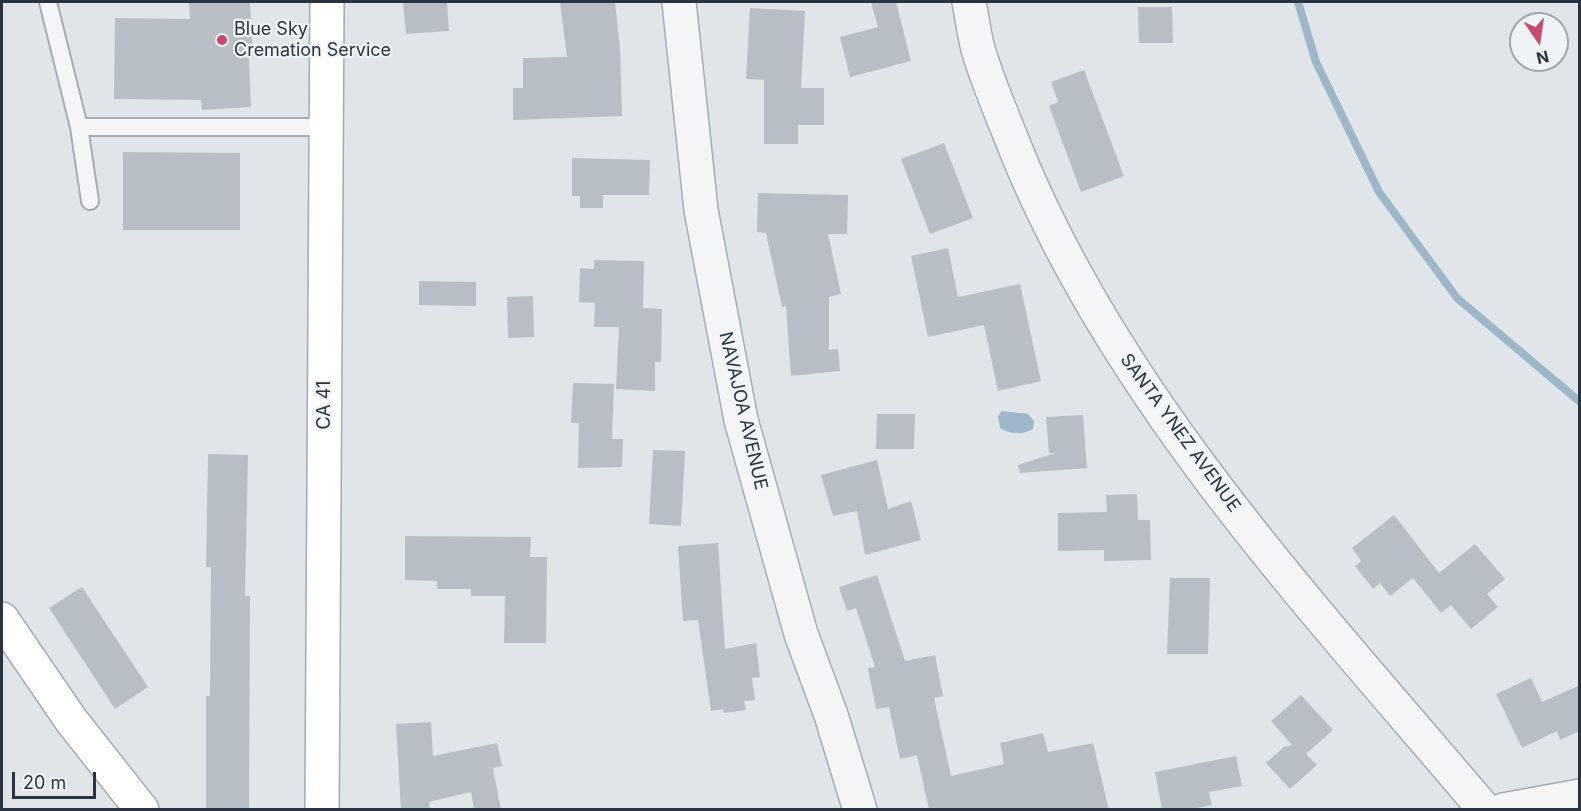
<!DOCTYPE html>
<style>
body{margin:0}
#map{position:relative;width:1581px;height:811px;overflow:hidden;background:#e0e5e9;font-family:Inter,sans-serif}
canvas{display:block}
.frame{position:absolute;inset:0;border:3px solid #293440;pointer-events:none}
.north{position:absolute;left:1509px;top:12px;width:60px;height:60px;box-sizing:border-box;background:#f0f3f6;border:2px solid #a0a7ad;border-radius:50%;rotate:167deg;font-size:16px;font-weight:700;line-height:24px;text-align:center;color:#293440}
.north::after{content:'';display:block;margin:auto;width:21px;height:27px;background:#c94a6c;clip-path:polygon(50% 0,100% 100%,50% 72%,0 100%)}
.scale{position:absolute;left:12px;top:772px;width:84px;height:27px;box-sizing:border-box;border:3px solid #293440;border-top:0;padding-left:8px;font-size:18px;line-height:21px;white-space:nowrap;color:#293440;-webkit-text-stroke:4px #f0f3f6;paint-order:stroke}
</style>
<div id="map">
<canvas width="1581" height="811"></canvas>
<div class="frame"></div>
<div class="north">N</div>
<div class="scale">20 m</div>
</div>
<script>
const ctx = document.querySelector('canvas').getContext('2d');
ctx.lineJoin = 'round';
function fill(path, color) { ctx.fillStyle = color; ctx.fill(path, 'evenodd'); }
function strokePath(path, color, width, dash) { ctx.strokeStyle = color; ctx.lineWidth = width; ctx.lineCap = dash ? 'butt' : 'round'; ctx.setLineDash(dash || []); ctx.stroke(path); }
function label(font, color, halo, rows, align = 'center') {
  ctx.font = font + ' Inter,sans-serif'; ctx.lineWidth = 4.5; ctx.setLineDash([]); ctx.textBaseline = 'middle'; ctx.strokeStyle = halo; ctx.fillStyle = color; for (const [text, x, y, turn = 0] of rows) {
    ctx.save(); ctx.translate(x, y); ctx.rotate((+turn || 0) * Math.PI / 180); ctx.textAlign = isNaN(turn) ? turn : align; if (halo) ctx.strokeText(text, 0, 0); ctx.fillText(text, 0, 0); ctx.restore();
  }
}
const water = new Path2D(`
 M1002 411 1028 414 1034 421 1033 429C1024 435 1009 434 1000 428L998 416Z`);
const stream = new Path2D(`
 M1298 2 1316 62 1379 192 1457 298 1580 402`);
const building = new Path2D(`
 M189 2H250L253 58H249L251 107 202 110 201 100 114 99 115 18 190 19Z
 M403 2H447L449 31 406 34Z
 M560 2H615L620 48 622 116 513 120V88H523V58L567 57Z
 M871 2H896L911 61 850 77 840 37 878 27Z
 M1138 7H1172L1173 43H1139Z
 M750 8 805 11 801 88H824V125H798V144H764V80L746 79Z
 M1084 70 1124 176 1081 192 1049 106 1058 102 1051 82Z
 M944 143 973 218 930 234 901 159Z
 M123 152 240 153V230H123Z
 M572 158 650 160 649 195H603V208H580V196H572Z
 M758 193 848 195 847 234H828L841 294 829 297V350L838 349 840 371 791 376 786 306 782 307 766 233 757 232Z
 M948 248 958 297 1020 284 1041 381 998 391 984 325 928 337 911 256Z
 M594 260 644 261 643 308 662 309 661 362H655V391L616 389 619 327H594L595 303 579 302 580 268 594 269Z
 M419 281 476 282V306L419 305Z
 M533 296 534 337 508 338 507 297Z
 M573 383 614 384 612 439H623L622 467 578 468 579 423H571Z
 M877 414H915L914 449H876Z
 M1083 415 1087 468 1020 473 1018 465 1055 453H1049L1046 417Z
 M653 450 685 451 681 526 649 524Z
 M208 454 248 455 245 596H250L249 810H206V696H210L211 567H206Z
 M877 460 888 509 911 501 921 540 865 555 857 511 833 516 821 475Z
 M1137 494 1138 520H1150L1151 560 1104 561V550L1058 551V513L1107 512 1106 495Z
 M1394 515 1439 573 1475 544 1505 579 1487 594 1498 607 1471 629 1451 605 1441 613 1413 578 1390 596 1380 583 1373 589 1355 566 1361 561 1352 548Z
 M405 536 531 537 530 557H547L546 643H504L505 596H471V589H437V581L405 580Z
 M718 543 725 649 756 643 760 677 752 678 755 700 744 701 746 710 724 713 723 709 711 711 698 620 683 621 678 546Z
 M877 575 905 661 935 655 943 696 934 698 951 776 1004 764 1000 743 1043 733 1048 752 1093 743 1109 810H929L917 755 900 759 889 707 876 709 868 668 875 667 856 608 847 611 839 587Z
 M1170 578H1210L1208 654H1167Z
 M82 587 148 687 115 709 49 608Z
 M1531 678 1542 702 1580 685V731L1560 740 1557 731 1522 748 1496 694Z
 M1301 695 1333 730 1306 754 1317 765 1290 789 1266 763 1284 747 1292 745 1271 721Z
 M431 722 433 756 497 743 502 766 493 768 501 810H474L471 792 429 802 430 810H401L396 724Z
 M1236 756 1242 786 1209 792 1212 805 1188 810H1162L1155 772Z`);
const lane = new Path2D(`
 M48 2 79 127H326
 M79 127 90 201`);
const street = new Path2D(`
 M679 2 701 210 741 420 801 634 831 715 860 810
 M969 2C972 17 974 34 978 49 988 83 1003 117 1016 150 1117 399 1313 607 1485 810
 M1503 810 1580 796`);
const secondary = new Path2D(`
 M2 619 71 720 142 810`);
const primary = new Path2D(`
 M322 810 327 2`);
const markers = [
 [222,40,6,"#c94a6c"]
];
const poiNames = [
 ["Blue Sky",234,30],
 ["Cremation Service",234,51]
];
const streetNames = [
 ["CA 41",325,405,-90],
 ["NAVAJOA AVENUE",743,411,77],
 ["SANTA YNEZ AVENUE",1180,433,54]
];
fill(water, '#9db7c8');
strokePath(stream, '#9db7c8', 8);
fill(building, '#b8bec5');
strokePath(lane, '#a5acb3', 20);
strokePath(street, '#a5acb3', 36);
strokePath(secondary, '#a5acb3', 36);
strokePath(primary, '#a0aab4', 36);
strokePath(lane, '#f3f5f7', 16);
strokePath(street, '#f3f5f7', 33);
strokePath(secondary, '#fff', 33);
strokePath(primary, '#fff', 33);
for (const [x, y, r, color] of markers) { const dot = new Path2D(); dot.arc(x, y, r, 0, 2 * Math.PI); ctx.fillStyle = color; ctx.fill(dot); strokePath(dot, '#f0f3f6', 2); }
label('18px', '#293440', '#f0f3f6', poiNames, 'left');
label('18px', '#293440', '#f0f3f6', streetNames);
</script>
